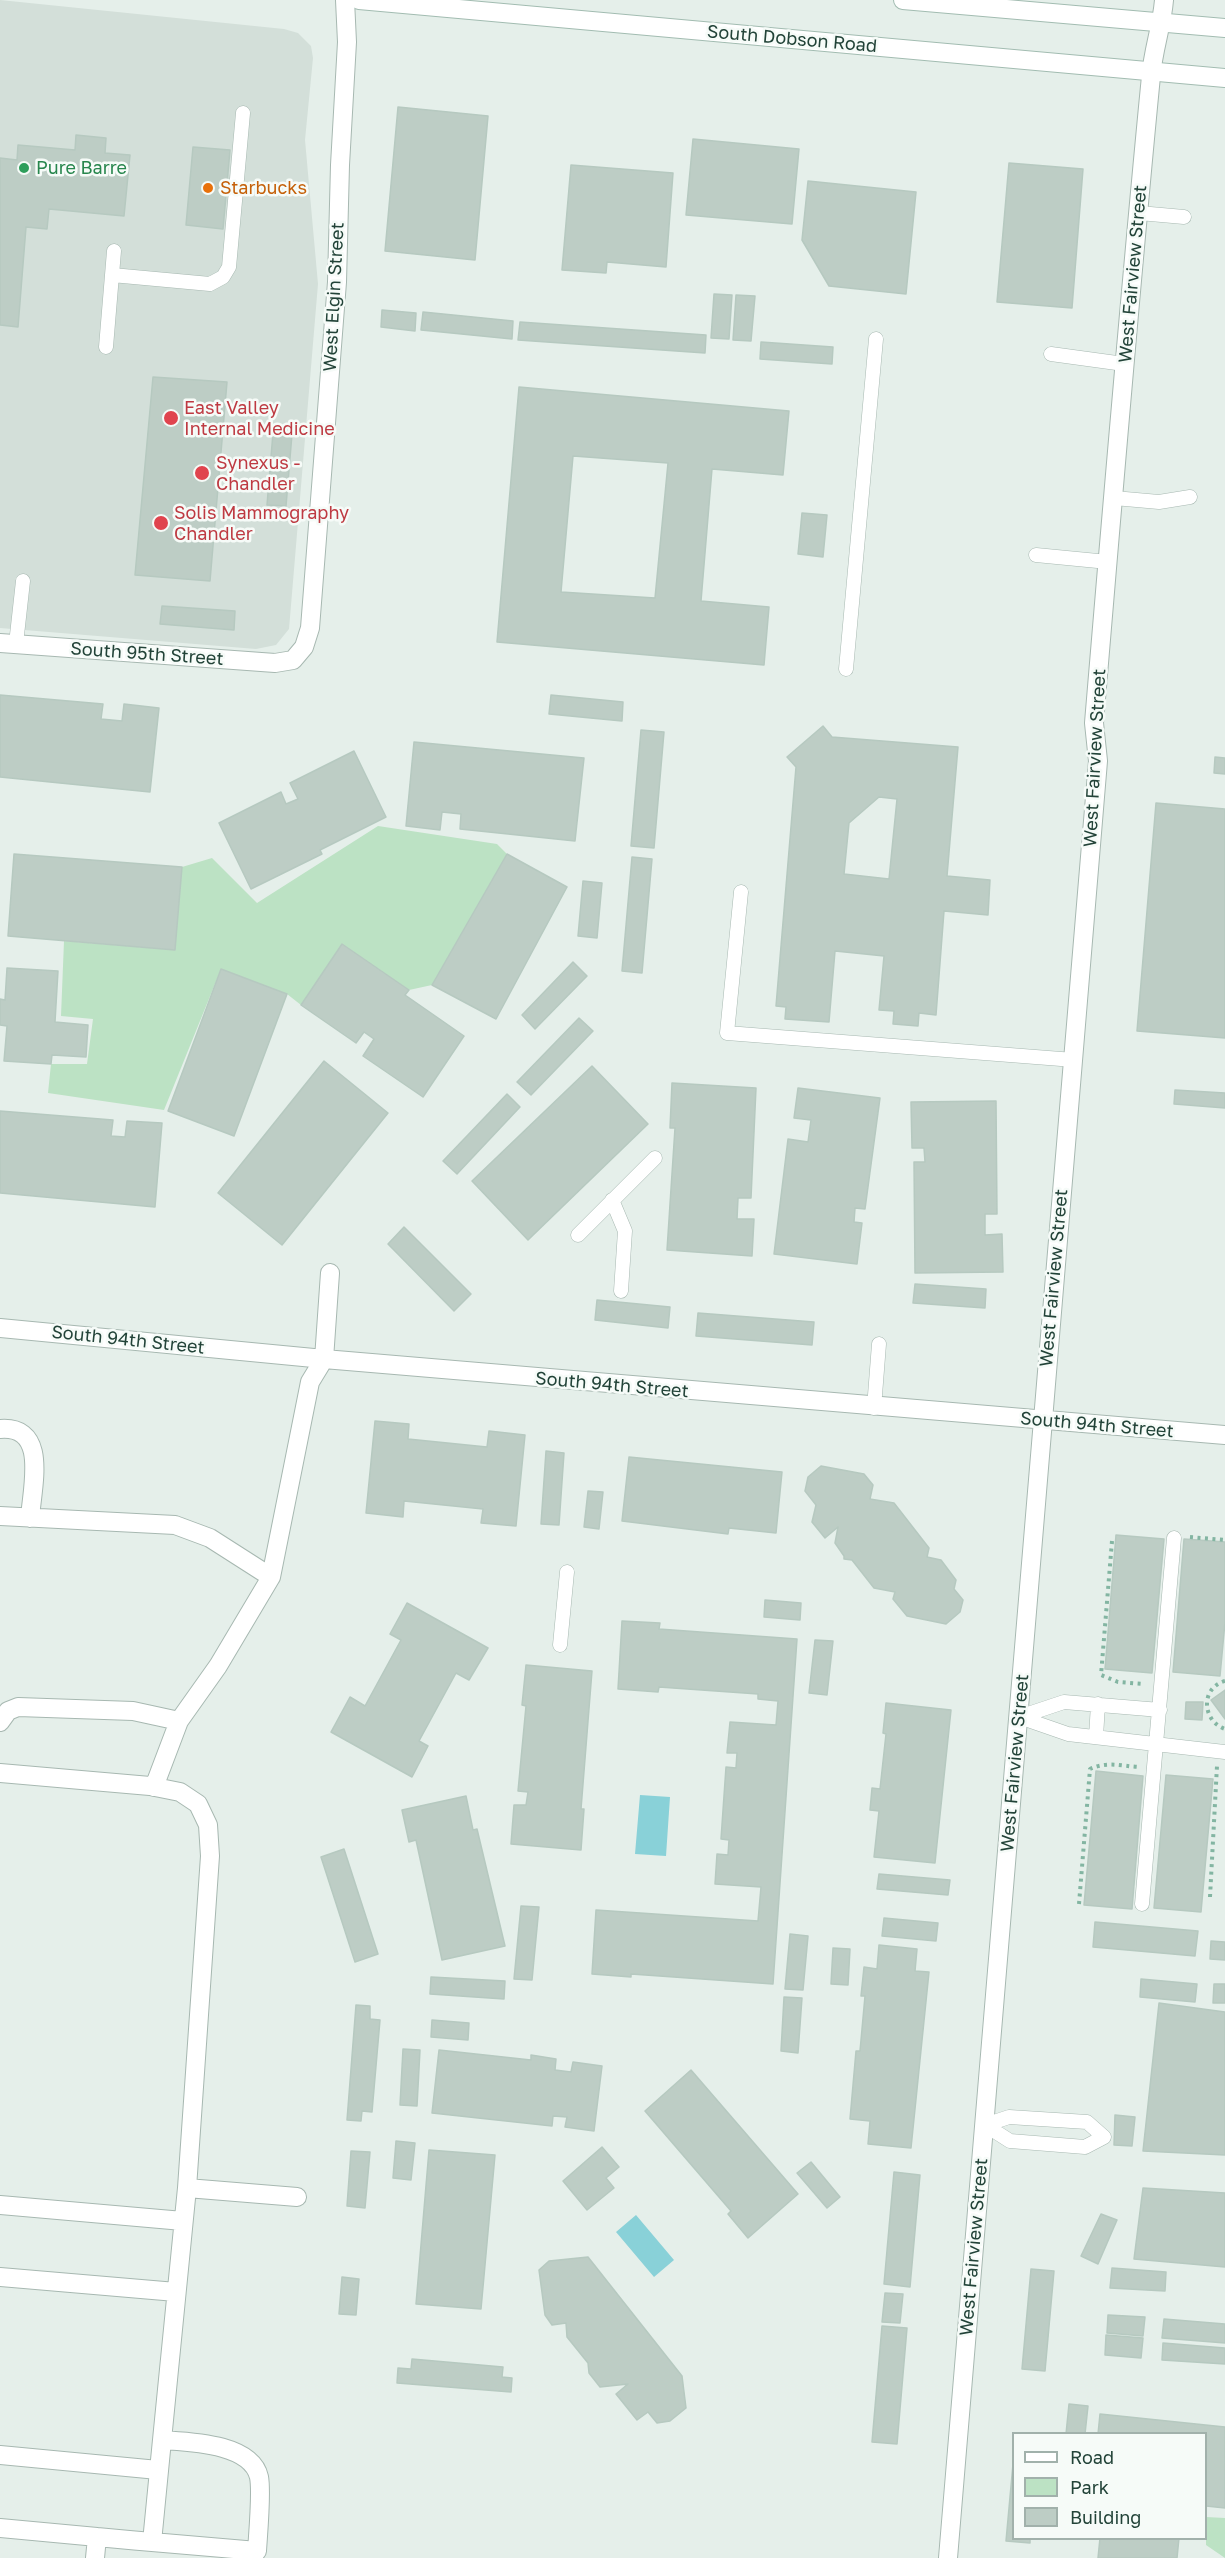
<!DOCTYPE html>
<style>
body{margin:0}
#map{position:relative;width:1225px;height:2558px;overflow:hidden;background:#e5efea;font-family:"Golos Text",sans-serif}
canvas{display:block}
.legend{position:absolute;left:1012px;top:2432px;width:195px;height:108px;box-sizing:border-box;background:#f6fbf8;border:2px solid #a1b1ab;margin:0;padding:8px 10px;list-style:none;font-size:18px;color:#224338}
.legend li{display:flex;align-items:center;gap:12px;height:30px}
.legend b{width:30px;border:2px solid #a1b1ab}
</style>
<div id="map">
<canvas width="1225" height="2558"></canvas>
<ul class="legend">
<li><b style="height:8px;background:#fff"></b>Road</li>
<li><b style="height:16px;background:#bce2c4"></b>Park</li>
<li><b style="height:16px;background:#bdcdc5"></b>Building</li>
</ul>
</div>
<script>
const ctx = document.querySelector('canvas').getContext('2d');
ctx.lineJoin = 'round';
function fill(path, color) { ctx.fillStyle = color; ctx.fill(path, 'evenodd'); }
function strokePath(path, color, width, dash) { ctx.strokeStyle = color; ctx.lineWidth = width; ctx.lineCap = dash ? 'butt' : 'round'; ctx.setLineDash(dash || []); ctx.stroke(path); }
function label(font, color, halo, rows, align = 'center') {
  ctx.font = font + ' "Golos Text",sans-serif'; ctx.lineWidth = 5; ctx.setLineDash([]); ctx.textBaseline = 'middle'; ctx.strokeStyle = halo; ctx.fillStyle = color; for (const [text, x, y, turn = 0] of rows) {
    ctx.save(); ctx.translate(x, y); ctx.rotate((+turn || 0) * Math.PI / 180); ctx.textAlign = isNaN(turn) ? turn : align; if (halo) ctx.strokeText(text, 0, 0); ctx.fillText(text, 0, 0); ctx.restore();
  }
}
const built = new Path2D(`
 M0 0 284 29 298 33 311 46 313 58 305 140 318 284 289 629 276 645 256 649 0 628Z`);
const green = new Path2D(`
 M378 826 497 844 507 854 432 985 409 990 342 944 301 1005 287 994 221 969 164 1110 48 1093 51 1064H87L93 1019 61 1016 64 941 175 950 182 867 212 858 257 903Z
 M1206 2517 1225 2518V2558L1206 2545Z`);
const water = new Path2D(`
 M640 1795 670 1797 666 1856 635 1854Z
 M636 2215 674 2260 654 2277 616 2232Z`);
const building = new Path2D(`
 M398 107 488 116 475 260 385 251Z
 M76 135 106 138 105 153 130 155 124 216 49 209 47 229 26 227 18 327 0 325V158L17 160 18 145 75 150Z
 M693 139 799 149 792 224 686 215Z
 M193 147 230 150 223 229 186 225Z
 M1009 163 1083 169 1072 308 997 302Z
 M571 165 673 173 666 267 607 262 606 273 562 270Z
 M808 181 916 192 906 294 829 286 802 240Z
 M714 294 732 295 729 339 711 338Z
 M736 295 755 296 751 341 733 340Z
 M382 310 416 313 415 331 381 327Z
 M423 312 513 321 512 339 421 330Z
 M520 322 706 335 705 353 518 340Z
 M761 342 833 347 832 364 760 359Z
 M153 377 227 382 210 581 135 575Z
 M519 387 789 411 783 475 712 469 701 601 769 607 764 665 497 642ZM573 456 668 463 655 598 561 592Z
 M273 433 292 434 286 506 267 505Z
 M802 513 827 515 823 557 798 554Z
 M162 606 235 611 234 630 160 624Z
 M0 695 103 704 101 719 122 721 124 704 159 708 150 792 0 777Z
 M551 695 623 702 622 721 549 714Z
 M823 726 832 737 958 747 947 876 990 880 988 915 944 911 936 1015 919 1013 918 1026 893 1024 894 1011 879 1010 884 956 835 951 829 1022 785 1019 786 1007 776 1006 796 767 787 757ZM879 797 897 799 889 879 844 874 849 823Z
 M641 730 664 732 654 848 631 846Z
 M414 742 584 758 575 841 460 829 461 814 442 812 440 830 406 826Z
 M354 751 386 817 320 850 322 854 251 889 219 823 281 792 286 804 298 799 290 783Z
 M1215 757 1225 758V774L1214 773Z
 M1156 803 1225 809V1038L1137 1031Z
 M14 854 182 867 175 950 8 936Z
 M507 854 567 887 496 1019 432 985Z
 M632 857 652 859 642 973 622 971Z
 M583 881 602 883 597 938 578 936Z
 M342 944 409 990 405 995 464 1036 423 1097 363 1056 374 1039 364 1032 356 1043 301 1005Z
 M573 962 587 976 535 1029 522 1015Z
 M7 968 58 971 55 1022 88 1025 86 1057 52 1055 51 1064 4 1061 7 1026 0 1025V999L5 1000Z
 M221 969 287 994 234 1136 168 1111Z
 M579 1018 593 1031 531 1095 517 1082Z
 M324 1061 388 1113 282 1245 218 1193Z
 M592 1066 648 1124 528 1240 472 1181Z
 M672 1083 756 1088 751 1198H738L737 1219H754L752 1256 667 1250 675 1128H670Z
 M798 1088 880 1098 865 1209 855 1208 854 1222 862 1223 857 1264 774 1254 788 1139 808 1142 811 1120 794 1118Z
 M1175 1090 1225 1093V1108L1174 1104Z
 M507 1094 520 1107 457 1174 443 1161Z
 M996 1101 997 1214H985V1235L1002 1234 1003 1272 915 1273 914 1162H925L924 1148H912L911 1102Z
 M0 1111 113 1120 111 1136 125 1137 127 1121 162 1123 155 1207 0 1193Z
 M404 1227 471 1294 454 1311 388 1244Z
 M915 1284 986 1289 985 1308 913 1303Z
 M597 1300 670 1307 668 1328 595 1320Z
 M698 1313 814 1322 812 1345 696 1336Z
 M375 1421 409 1424 408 1439 487 1447 489 1431 525 1435 516 1526 481 1523 483 1509 404 1501 403 1517 366 1513Z
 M546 1451 564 1453 559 1525 541 1524Z
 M629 1457 782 1472 776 1533 729 1528 728 1534 622 1521Z
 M821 1466 864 1474 873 1485 870 1499 894 1503 929 1548 927 1557 941 1560 956 1580 954 1589 963 1600 960 1612 946 1624 907 1616 893 1599 895 1592 874 1588 852 1560 844 1559V1556L835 1543 838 1527 825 1538 812 1522 816 1505 805 1491 808 1477Z
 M588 1491 603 1492 599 1529 584 1527Z
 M1116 1535 1164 1539 1152 1673 1105 1669Z
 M1184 1539 1225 1542V1622L1220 1676 1173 1672Z
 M765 1600 801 1603 800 1620 764 1617Z
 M407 1603 488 1648 469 1680 456 1673 419 1741 428 1746 412 1777 331 1732 350 1697 365 1706 401 1640 390 1634Z
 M622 1621 660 1623 659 1629 797 1639 773 1984 631 1974V1977L592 1974 596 1910 758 1921 761 1887 715 1884 717 1854 728 1855 729 1840 721 1839 726 1767 736 1768 737 1753H727L730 1722 776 1725 778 1701 758 1699V1694L659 1687 658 1692 618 1689Z
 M815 1640 833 1641 827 1695 809 1693Z
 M526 1665 592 1671 581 1809H584L581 1850 511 1844 514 1805H526L528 1792 518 1791 526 1706 522 1705Z
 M1225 1690V1719L1211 1700Z
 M1186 1702H1203L1202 1720 1185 1719Z
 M886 1703 951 1710 935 1863 874 1857 879 1811 870 1810 872 1788 880 1789 886 1734 883 1733Z
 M1096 1771 1143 1776 1132 1909 1084 1905Z
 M1166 1775 1213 1779 1201 1912 1154 1908Z
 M466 1796 473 1830 477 1829 505 1946 442 1960 416 1840 409 1842 402 1810Z
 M344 1849 378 1954 355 1962 321 1857Z
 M879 1874 950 1880 948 1895 877 1889Z
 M521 1906 539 1907 532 1980 514 1979Z
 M884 1918 938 1923 936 1941 882 1936Z
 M1095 1922 1198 1931 1195 1956 1093 1947Z
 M790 1934 808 1936 803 1990 785 1989Z
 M1211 1941 1225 1942V1960L1210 1959Z
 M879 1945 917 1949 915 1971 929 1972 911 2148 868 2144 870 2121 850 2119 856 2051H860L865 1996H861L864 1967 877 1969Z
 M833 1948 850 1949 848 1985 831 1984Z
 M431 1977 505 1981 504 1999 430 1994Z
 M1141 1979 1197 1984 1195 2002 1140 1997Z
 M1214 1984H1225V2003H1213Z
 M784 1997 802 1998 798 2053 781 2051Z
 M1159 2003 1225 2012V2155L1143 2151Z
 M356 2005 370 2006V2019L380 2020 372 2112 362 2111 361 2121 347 2120Z
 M432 2020 469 2023 468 2040 431 2037Z
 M403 2049 420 2050 417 2106 400 2105Z
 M439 2050 531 2060V2055L556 2059 555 2070 571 2072 573 2062 602 2066 594 2131 565 2127 567 2117 553 2116 552 2126 432 2113Z
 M691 2070 798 2194 748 2238 728 2214 731 2211 645 2111Z
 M1115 2115 1135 2117 1132 2146 1114 2145Z
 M396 2141 415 2143 411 2180 393 2178Z
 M602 2147 619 2167 606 2178 614 2188 587 2210 563 2181Z
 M429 2150 495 2155 481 2309 416 2304Z
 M351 2151 370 2152 365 2208 347 2206Z
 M811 2162 840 2197 827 2208 797 2173Z
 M894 2172 920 2175 910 2287 884 2284Z
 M1143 2188 1225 2193V2267L1134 2259Z
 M1101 2214 1117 2220 1098 2264 1081 2256Z
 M588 2257 682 2376 686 2408 670 2421 657 2423 648 2412 637 2420 616 2394 628 2384 600 2387 589 2373 588 2363 567 2337 566 2323 552 2325 545 2315 539 2270 549 2261Z
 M1112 2268 1166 2272 1165 2291 1110 2288Z
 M1031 2269 1054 2271 1045 2371 1022 2369Z
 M342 2277 359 2279 356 2315 339 2314Z
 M885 2293 903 2294 900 2323 882 2322Z
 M1108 2315 1145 2317 1143 2336 1107 2333Z
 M1164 2319 1225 2324V2343L1162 2338Z
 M882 2326 907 2328 897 2444 872 2442Z
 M1106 2335 1143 2338 1141 2358 1105 2355Z
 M1163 2343 1225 2348V2364L1162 2360Z
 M412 2359 503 2367 502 2377 512 2378 511 2392 397 2383 398 2368 411 2369Z
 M1069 2404 1088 2406 1085 2434H1066Z
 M1100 2414 1225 2427V2508L1206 2506V2434H1098Z
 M1014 2453V2538H1030V2543L1006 2541Z
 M1100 2538H1179L1177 2558H1098Z`);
const path = new Path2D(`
 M1190 1537 1225 1540
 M1112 1541 1101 1675 1118 1682 1144 1684
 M1225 1681C1200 1688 1202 1721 1225 1729
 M1210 1897 1217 1766
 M1079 1904 1090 1769C1108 1761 1120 1766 1139 1767`);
const service = new Path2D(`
 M1139 213 1184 217
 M112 275 210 284 223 277 229 267 243 113
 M106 347 114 251
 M1051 354 1124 364
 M1114 498 1159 502 1190 497
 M1036 555 1108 562
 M16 644 23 581
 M846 669 876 339
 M741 892 727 1033 1074 1060
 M612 1200 625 1231 621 1291
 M578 1235 655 1158
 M874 1408 879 1344
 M560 1645 567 1572
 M1019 1717 1068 1734 1225 1752
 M1019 1717 1064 1702 1160 1710
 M1096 1737 1098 1704
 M1142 1904 1174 1538
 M1009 2117 1087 2122 1104 2137 1085 2147 1010 2141 985 2125Z`);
const minor = new Path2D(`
 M0 643 275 663 293 660 304 647 310 628 337 282 340 165 347 42 345 0
 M0 1328 324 1359 1225 1435
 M0 1429C49 1425 32 1487 30 1518
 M0 1516 175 1525 210 1538 271 1577 310 1382 324 1359 330 1273
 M179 1721 218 1666 271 1577
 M0 1722 8 1711 18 1707 133 1711 179 1721 154 1787
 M0 1773 150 1786 180 1792 198 1804 208 1825 210 1856 187 2188 162 2440
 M187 2188 297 2197
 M0 2205 183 2221
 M0 2277 176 2292
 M0 2455 158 2470
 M0 2528C86 2536 171 2544 257 2551 258 2534 262 2492 259 2477 251 2443 189 2442 162 2440L152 2542
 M95 2558 97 2537
 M948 2558 1098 761 1094 723C1112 507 1130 291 1151 76 1153 50 1162 26 1164 0`);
const secondary = new Path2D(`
 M359 0 1225 78
 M903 0 1225 28`);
const markers = [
 [24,168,6,"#2e9e5b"],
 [208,188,6,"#e8710a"],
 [171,418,8,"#e0444e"],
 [202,473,8,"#e0444e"],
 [161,523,8,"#e0444e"]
];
const streetNames = [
 ["South Dobson Road",792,39,5],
 ["West Fairview Street",1133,274,-85],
 ["West Elgin Street",334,297,-87],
 ["South 95th Street",147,654,4],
 ["West Fairview Street",1095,758,-87],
 ["West Fairview Street",1054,1278,-85],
 ["South 94th Street",128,1340,6],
 ["South 94th Street",612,1385,5],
 ["South 94th Street",1097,1425,5],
 ["West Fairview Street",1015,1763,-85],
 ["West Fairview Street",974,2247,-85]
];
const leisureNames = [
 ["Pure Barre",36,168]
];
const foodNames = [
 ["Starbucks",220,188]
];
const healthNames = [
 ["East Valley",184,408],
 ["Internal Medicine",184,429],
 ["Synexus -",216,463],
 ["Chandler",216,484],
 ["Solis Mammography",174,513],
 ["Chandler",174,534]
];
fill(built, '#d3dfd9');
fill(green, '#bce2c4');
fill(water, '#89d1d8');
fill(building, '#bdcdc5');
strokePath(building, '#b6c9c0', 1.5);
strokePath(service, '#a7b8b1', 15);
strokePath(minor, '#a7b8b1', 20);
strokePath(secondary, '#a2bcb1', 20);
strokePath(path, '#83b5a2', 4, [3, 4.5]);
strokePath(service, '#fff', 14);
strokePath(minor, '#fff', 18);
strokePath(secondary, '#fff', 18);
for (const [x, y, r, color] of markers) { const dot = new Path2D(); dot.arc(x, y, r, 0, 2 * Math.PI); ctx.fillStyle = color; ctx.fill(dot); strokePath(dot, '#f6fbf8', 2); }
label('18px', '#224338', '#f6fbf8', streetNames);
label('18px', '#27864d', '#f6fbf8', leisureNames, 'left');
label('18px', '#c56008', '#f6fbf8', foodNames, 'left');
label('18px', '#be3a42', '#f6fbf8', healthNames, 'left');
</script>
